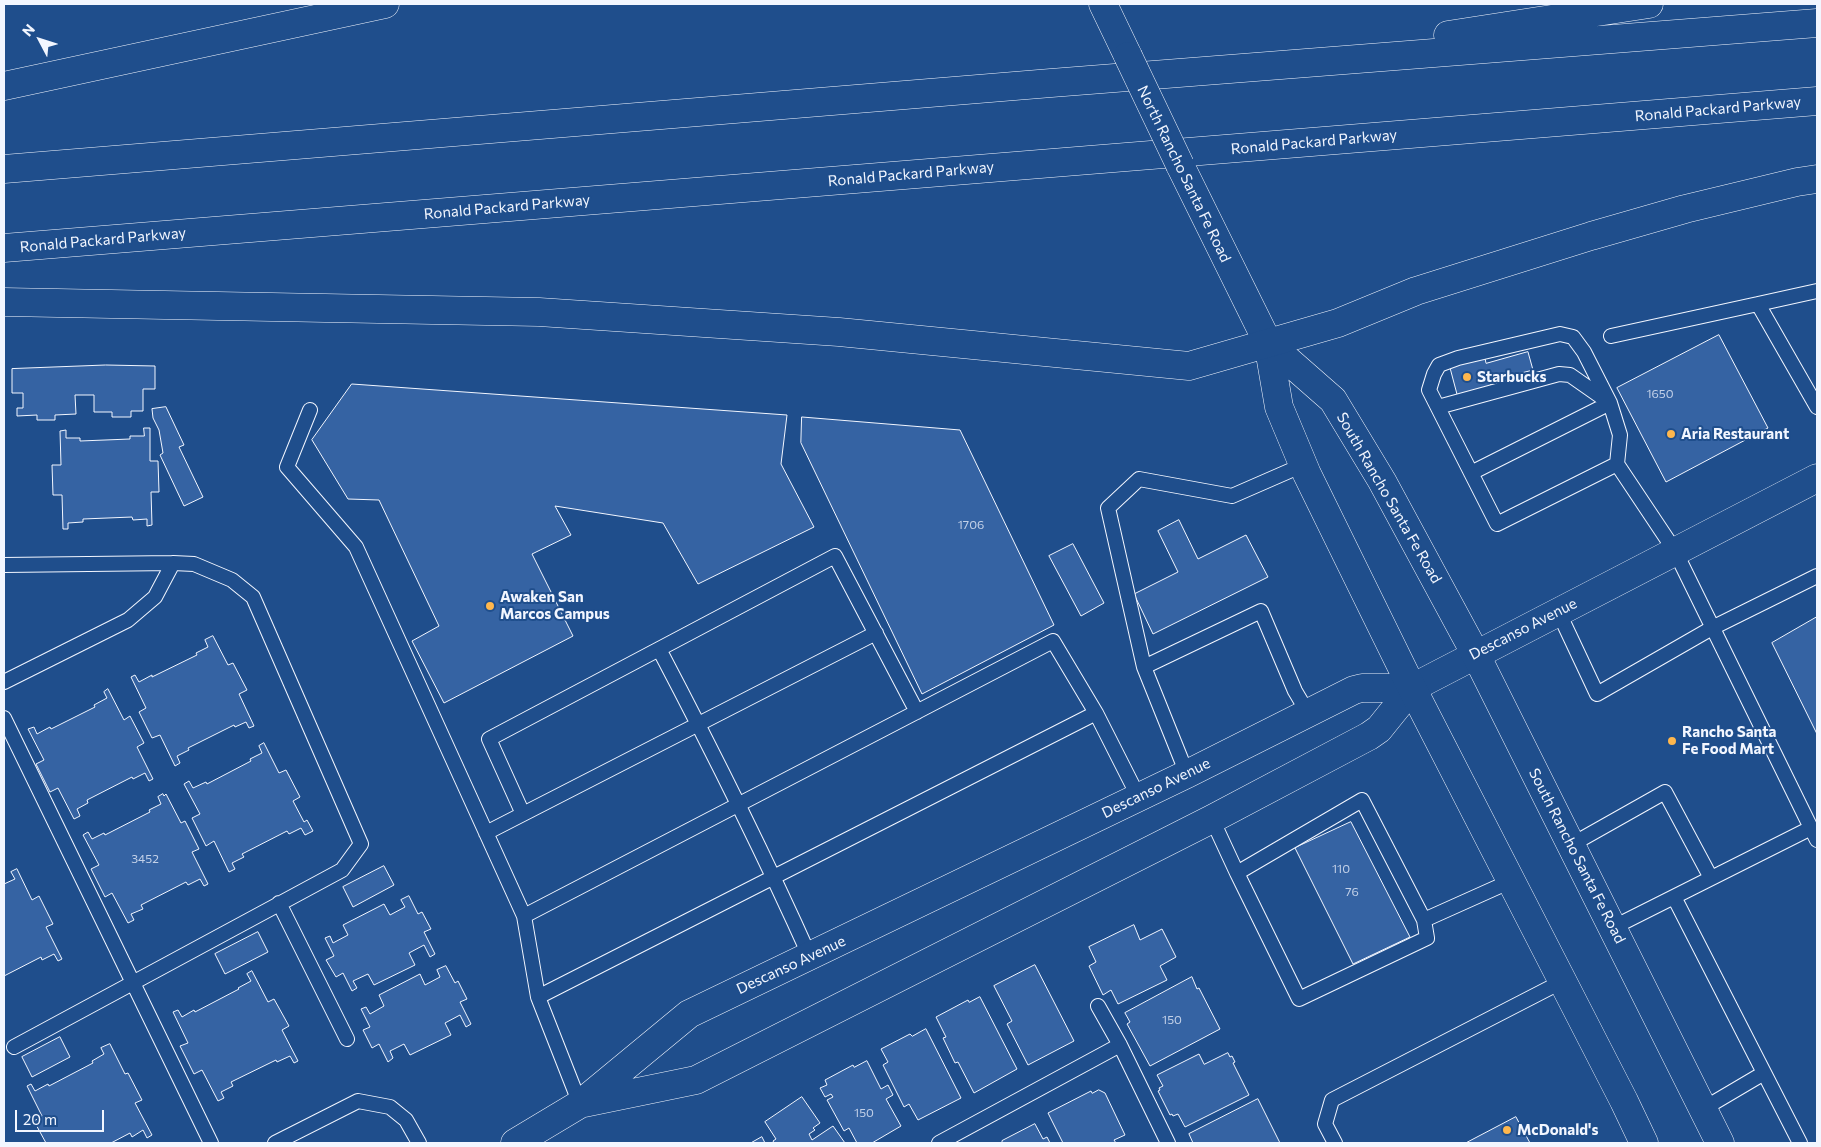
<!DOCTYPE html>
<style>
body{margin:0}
#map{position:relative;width:1821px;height:1147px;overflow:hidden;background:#1f4e8c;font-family:Commissioner,sans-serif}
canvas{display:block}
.frame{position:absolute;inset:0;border:5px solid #f2f6ff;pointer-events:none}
.north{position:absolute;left:15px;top:15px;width:50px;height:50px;-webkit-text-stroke:4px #1f4e8c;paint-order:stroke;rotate:310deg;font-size:14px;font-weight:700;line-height:20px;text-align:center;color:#f2f6ff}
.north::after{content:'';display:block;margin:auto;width:18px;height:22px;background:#f2f6ff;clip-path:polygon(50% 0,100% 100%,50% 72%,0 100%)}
.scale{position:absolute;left:15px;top:1110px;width:89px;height:22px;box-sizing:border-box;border:2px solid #f2f6ff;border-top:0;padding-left:6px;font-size:15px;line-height:18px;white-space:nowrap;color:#f2f6ff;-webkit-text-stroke:4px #1f4e8c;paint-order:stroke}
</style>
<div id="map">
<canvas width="1821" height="1147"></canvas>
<div class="frame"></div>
<div class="north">N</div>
<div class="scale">20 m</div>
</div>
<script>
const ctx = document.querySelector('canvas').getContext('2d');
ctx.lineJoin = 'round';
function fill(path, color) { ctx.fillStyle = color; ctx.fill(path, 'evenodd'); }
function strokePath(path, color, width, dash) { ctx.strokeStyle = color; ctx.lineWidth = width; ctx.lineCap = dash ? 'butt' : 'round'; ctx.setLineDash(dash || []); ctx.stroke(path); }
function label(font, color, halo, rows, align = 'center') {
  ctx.font = font + ' Commissioner,sans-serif'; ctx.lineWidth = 4; ctx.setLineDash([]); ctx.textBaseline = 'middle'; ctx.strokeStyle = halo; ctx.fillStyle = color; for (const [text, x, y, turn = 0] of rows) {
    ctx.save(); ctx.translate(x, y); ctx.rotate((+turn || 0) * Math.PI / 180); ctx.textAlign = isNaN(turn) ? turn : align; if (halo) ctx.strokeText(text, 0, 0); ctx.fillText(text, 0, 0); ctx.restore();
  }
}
const building = new Path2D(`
 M1719 335 1768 428 1666 482 1617 388Z
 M1528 352 1533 370 1490 381 1492 389 1458 398 1449 364 1484 354 1486 363Z
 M106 365 155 366V389H143V411H131V417H112V412H94V395H75L76 414 55 415V420H37V415L17 416V408H23V393H12V369Z
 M352 384 787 415 781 464 814 527 698 584 663 523 555 506 571 535 532 554 573 636 444 703 412 641 439 626 379 500 348 499 312 440Z
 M166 407 184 445 179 447 203 497 184 506 160 455 163 453 159 430 153 418 152 409Z
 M802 417 960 430 1054 625 922 694 801 443Z
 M144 428H150V461H158L159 492H151L152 525 147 526V519L133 520 132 517 83 519V522L68 523V529H63L62 495H53L52 465H61L60 431 66 430V438H80V441L130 439V436H144Z
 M1179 520 1198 559 1246 535 1268 577 1153 634 1134 594 1178 572 1158 531Z
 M1073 544 1104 603 1081 616 1049 556Z
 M1817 617V734L1772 643Z
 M213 636 228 665 233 663 247 690 239 694 254 726 249 728 246 722 235 727 234 725 188 748 189 750 177 756 180 763 175 766 160 735 152 738 139 712 146 708 131 677 135 675 139 682 152 675V677L197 655 196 653 208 647 205 640Z
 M108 689 124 720 130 716 144 743 137 747 153 779 149 781 145 773 133 779 132 777 87 800 88 803 77 809 80 816 74 819 58 788 50 792 36 764 44 760 28 729 34 727 37 734 50 727 51 729 95 707 94 705 107 698 104 692Z
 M264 743 279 773 286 770 300 797 293 801 304 822 307 820 313 831 305 835 301 828 289 834 287 831 242 854 244 857 232 863 235 869 229 872 214 841 206 846 192 818 200 814 184 784 189 781 193 788 206 782 207 784 251 761 250 759 262 753 259 746Z
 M163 794 164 796 166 794 181 823 185 821 199 849 192 852 208 884 204 886 200 879 188 885 186 882 141 905 143 909 131 914 134 920 128 923 112 893 105 897 91 869 99 865 83 835 88 832 92 839 104 833 105 835 150 812 149 810 161 804 158 797Z
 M1351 822 1410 937 1353 964 1295 848Z
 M384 866 394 885 353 907 343 887Z
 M17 869 32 900 39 896 53 924 46 927 62 959 58 961 54 954 42 960 41 957 4 976V884L15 879 11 872Z
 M409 896 418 914 422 912 431 929 424 932 435 954 430 957 424 945 409 953 415 965 374 985 368 974 353 981 357 988 352 991 343 973 336 977 326 960 334 956 325 938 330 936 333 943 348 935 343 925 384 904 390 915 405 907 401 900Z
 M1134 925 1140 940 1162 929 1176 957 1160 966 1167 980 1118 1004 1111 990 1103 995 1089 966 1096 962 1089 947Z
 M258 932 268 952 225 974 215 954Z
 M1035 965 1074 1041 1028 1065 1007 1024 1012 1021 994 986Z
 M446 966 455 983 458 981 467 999 460 1002 471 1024 466 1027 460 1015 445 1023 451 1035 410 1055 404 1044 390 1051 393 1058 388 1062 379 1044 372 1048 363 1030 370 1027 361 1009 366 1007 370 1014 384 1006 379 995 420 974 425 985 440 977 437 970Z
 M252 971 268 1002 274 999 289 1026 282 1030 298 1061 294 1063 290 1056 277 1062 276 1060 231 1082 233 1086 221 1092 224 1098 218 1101 202 1070 194 1074 180 1046 188 1043 173 1012 178 1010 182 1017 194 1010 195 1012 239 989 238 988 251 981 247 974Z
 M1192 977 1197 989 1199 988 1220 1029 1150 1066 1127 1024 1130 1022 1125 1013Z
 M980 997 1017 1069 974 1093 958 1062 955 1063 943 1038 946 1037 936 1017 968 1000 969 1002Z
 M926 1029 961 1098 918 1120 909 1104 904 1107 883 1065 888 1062 881 1049 910 1034 912 1036Z
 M60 1037 70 1057 32 1077 22 1057Z
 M110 1044 125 1074 128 1073 142 1100 135 1103 152 1135 147 1138 143 1130 132 1137 130 1133 111 1143H46L34 1121 42 1116 27 1086 31 1084 35 1091 48 1084 49 1086 93 1063 92 1061 104 1054 101 1048Z
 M1228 1053 1230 1057 1232 1056 1235 1062 1233 1063 1249 1095 1185 1127 1178 1114 1173 1116 1172 1114 1170 1115 1158 1091 1160 1090 1159 1088 1163 1086 1157 1075 1199 1054 1204 1064Z
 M867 1061 881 1089 888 1085 893 1095 886 1099 901 1126 872 1143H857L849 1128 844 1131 827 1100 833 1097 831 1094 825 1097 820 1088 827 1085 825 1080 853 1065 854 1067Z
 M1099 1090 1105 1093 1125 1135 1114 1140 1116 1143H1063L1048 1113 1091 1091 1092 1093Z
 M802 1097 820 1123 813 1128 815 1130 809 1134 812 1140 833 1126 845 1143H774L773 1141 776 1139 765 1122Z
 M1258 1099 1280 1143H1193L1189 1134Z
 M1516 1117 1530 1143H1466Z
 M1035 1124 1043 1139 1047 1137 1050 1143H1002V1141Z
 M762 1137 765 1143H751Z`);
const service = new Path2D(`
 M1758 304 1817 291
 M1611 336 1758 304 1817 407
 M1438 407 1559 374 1570 375 1610 403 1471 473
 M310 410 287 467 356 547 524 916 538 997 580 1104
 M1617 464 1620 435 1610 403 1584 352 1573 337 1560 334 1458 358 1439 365 1434 374 1429 390 1497 524 1617 464 1675 551 1811 828
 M4 565 173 563
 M1558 611 1597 694 1712 628 1817 576
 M659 649C712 750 763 852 810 957
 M1144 667 1108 508 1139 479 1232 496 1303 465
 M4 682 128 620 155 597 173 563 194 564 232 580 253 597 361 844 342 870 14 1047
 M4 718 211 1143
 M1187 774 1144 667 1261 611 1295 691 1308 713
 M523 814 489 739 835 556 917 712
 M1212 819 1237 873 1362 800 1424 920 1511 881
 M486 833 876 633
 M1571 845 1665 792 1711 878
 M1237 873 1299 999 1427 938 1424 920
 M1674 897 1800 1143
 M279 903 347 1039
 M524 916 1053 641 1096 713
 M1612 928 1811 828 1817 840
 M538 997 1096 713 1138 796
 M1098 1006 1120 1045 1168 1143
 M1703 1109 1764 1073
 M275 1143 358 1101 390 1107 406 1120 419 1143
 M939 1143 1120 1045
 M1335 1143 1325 1124 1332 1100 1563 981`);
const tertiary = new Path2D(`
 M584 1103 696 1080 1212 819 1369 736 1379 729 1412 688
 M515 1143 580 1104 689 1014 1187 774 1354 690 1362 688H1412L1817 478`);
const primary = new Path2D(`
 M1103 4 1128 56
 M1180 165 1268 343 1279 407 1307 474 1412 688 1624 1101 1644 1143
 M1268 343 1333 400 1382 481 1475 653 1720 1143`);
const motorway = new Path2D(`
 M1448 35 1649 4
 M4 86 385 4
 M4 169 1051 83 1817 23
 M4 248 1817 101
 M4 302 539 312 839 332 1189 366 1338 323 1416 291 1591 236 1685 209 1797 182 1817 179`);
const primaryBridge = new Path2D(`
 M1128 56 1180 165`);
const markers = [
 [1467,377,5,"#ffb74d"],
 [1671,434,5,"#ffb74d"],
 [490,606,5,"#ffb74d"],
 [1672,741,5,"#ffb74d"],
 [1507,1130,5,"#ffb74d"]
];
const numberNames = [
 ["1650",1660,394],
 ["1706",971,525],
 ["3452",145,859],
 ["110",1341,869],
 ["76",1352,892],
 ["150",1172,1020],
 ["150",864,1113]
];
const streetNames = [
 ["Ronald Packard Parkway",1718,109,-5],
 ["Ronald Packard Parkway",1314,142,-5],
 ["Ronald Packard Parkway",911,174,-5],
 ["North Rancho Santa Fe Road",1184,174,64],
 ["Ronald Packard Parkway",507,207,-5],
 ["Ronald Packard Parkway",103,240,-5],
 ["South Rancho Santa Fe Road",1389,498,60],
 ["Descanso Avenue",1523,629,-27],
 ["Descanso Avenue",1156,788,-26],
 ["South Rancho Santa Fe Road",1577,856,63],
 ["Descanso Avenue",791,965,-25]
];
const poiNames = [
 ["Starbucks",1477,377],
 ["Aria Restaurant",1681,434],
 ["Awaken San",500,597],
 ["Marcos Campus",500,614],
 ["Rancho Santa",1682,732],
 ["Fe Food Mart",1682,749],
 ["McDonald's",1517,1130]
];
fill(building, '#3563a3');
strokePath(building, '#f2f6ff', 1);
strokePath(service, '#f2f6ff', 16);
strokePath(tertiary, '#f2f6ff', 29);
strokePath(primary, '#f2f6ff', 29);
strokePath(motorway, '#f2f6ff', 29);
strokePath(service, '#1f4e8c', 14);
strokePath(tertiary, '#1f4e8c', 28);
strokePath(primary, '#1f4e8c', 28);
strokePath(motorway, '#1f4e8c', 28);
strokePath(primaryBridge, '#f2f6ff', 29, []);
strokePath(primaryBridge, '#1f4e8c', 28);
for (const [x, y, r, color] of markers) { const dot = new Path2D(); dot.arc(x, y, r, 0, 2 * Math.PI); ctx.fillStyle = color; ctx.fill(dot); strokePath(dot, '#1f4e8c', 2); }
label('12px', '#c3d1e8', null, numberNames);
label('15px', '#f2f6ff', '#1f4e8c', streetNames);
label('bold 15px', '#f2f6ff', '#1f4e8c', poiNames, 'left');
</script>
